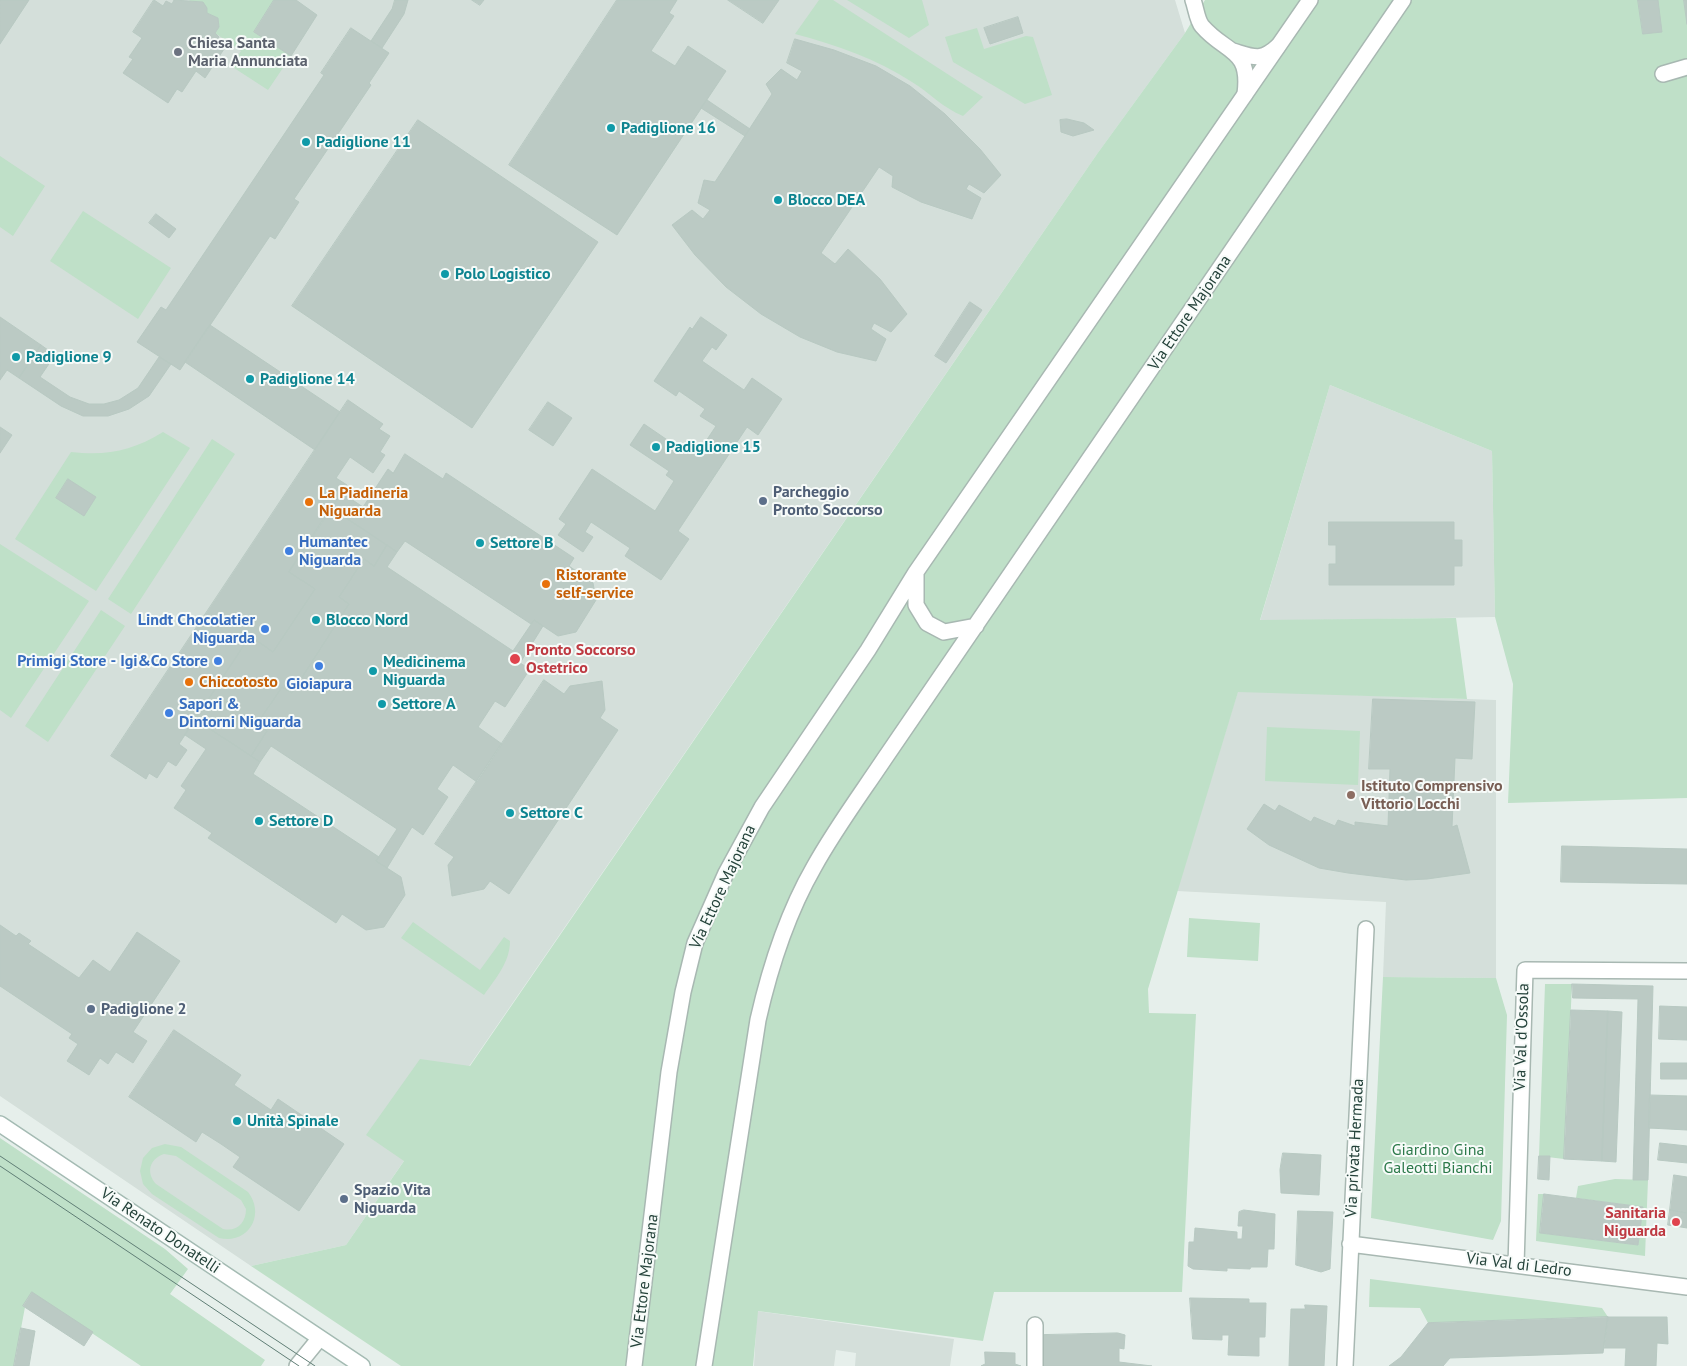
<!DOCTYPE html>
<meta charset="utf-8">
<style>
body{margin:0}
canvas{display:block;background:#e6efeb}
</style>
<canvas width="1687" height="1366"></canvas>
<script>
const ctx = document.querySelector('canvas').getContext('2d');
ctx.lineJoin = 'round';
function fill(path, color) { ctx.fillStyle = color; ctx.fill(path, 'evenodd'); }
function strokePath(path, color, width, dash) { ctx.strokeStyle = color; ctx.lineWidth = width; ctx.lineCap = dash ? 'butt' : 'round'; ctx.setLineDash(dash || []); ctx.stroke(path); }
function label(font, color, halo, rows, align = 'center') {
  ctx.font = font + ' "PT Sans",sans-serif'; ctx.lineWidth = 4; ctx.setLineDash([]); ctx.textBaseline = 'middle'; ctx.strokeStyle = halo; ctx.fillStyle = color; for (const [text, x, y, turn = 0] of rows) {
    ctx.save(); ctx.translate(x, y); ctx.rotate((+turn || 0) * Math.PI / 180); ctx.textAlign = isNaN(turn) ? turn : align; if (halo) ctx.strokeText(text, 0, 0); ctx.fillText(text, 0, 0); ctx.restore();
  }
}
const built = new Path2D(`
 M0 0H1175L1185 33 1097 154 346 1245 251 1266 0 1096Z
 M1330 385 1492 451 1495 617 1260 621Z
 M1238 691 1496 700V978L1383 977 1386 902 1177 891Z
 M757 1311 954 1339 950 1366H855L856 1353 836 1350 834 1366H754Z`);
const green = new Path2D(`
 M189 0H274L254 32 291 56 268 90 231 66 241 51 215 33 219 27 218 18 207 13C207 3 201 0 192 3Z
 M819 0H833L983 97 963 116C943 108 930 93 912 82 876 59 837 45 795 34Z
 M847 0H922L929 25 909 38Z
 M1205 0H1687V798L1508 803 1513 684 1495 617 1492 451 1330 385 1260 620 1456 618 1467 699 1238 692 1148 989 1149 1013 1196 1014 1182 1292H994L983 1341 758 1311 753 1366H401L251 1266 346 1245 404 1161 366 1135 420 1059 470 1066 1097 154 1185 33Z
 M977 28 984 49 1026 36 1033 37 1052 95 1025 104 953 62 945 37Z
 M0 156 45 186 13 236 0 227Z
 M83 211 171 268 138 319 50 261Z
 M163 432 190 448 96 591 15 539 71 452C107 456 132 451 163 432Z
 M212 439 235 454 131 614 108 599Z
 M0 544 89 601 11 718 0 710Z
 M101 610 125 626 48 742 25 726Z
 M1267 727 1360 731 1358 785 1265 781Z
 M1189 918 1260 923 1258 961 1187 957Z
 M413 922 480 970 504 937 510 941C510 962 496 978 484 995L401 938Z
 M1383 977 1496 978 1507 1015 1501 1221 1493 1240 1371 1218Z
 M1545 984H1572L1564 1159 1539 1156Z
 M0 1138 165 1249 188 1269 170 1294 265 1360 261 1366H141L32 1293 23 1306 25 1307 14 1366H0Z
 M165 1144 181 1147 248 1192C266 1215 248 1245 219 1238L152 1194 143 1184 140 1171 143 1158 152 1148ZM164 1154 176 1156 241 1200 246 1209C246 1223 237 1232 223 1229L156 1184C146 1173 149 1159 164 1154Z
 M1615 1179 1648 1180 1645 1256 1536 1241 1538 1194H1544L1540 1233 1638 1245 1643 1207 1576 1198 1578 1186Z
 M1370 1279 1602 1308 1608 1317 1428 1323 1420 1308 1369 1307Z`);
const building = new Path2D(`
 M0 0H29L0 44Z
 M154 0 163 6 166 1 172 4 174 0 203 2 207 8V13L218 18 219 27 215 33 219 37 217 40 226 46 205 78 196 71 182 92 177 89 168 103 123 73 133 59 129 57 142 38 133 32Z
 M274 0H296L317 15 291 56 254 32Z
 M395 0H408L404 14 382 48 371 41 392 9Z
 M472 0H484L480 5Z
 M617 0H677L669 13 674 16 651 51 675 66 688 46 726 71 617 235 509 165Z
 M728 0H779L763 23Z
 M1638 0H1658L1662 32 1643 34Z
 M1684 0H1687V24Z
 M1018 17 1023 33 990 44 984 28Z
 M351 28 389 53 369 83 371 85 294 199 299 202 275 239 270 236 180 370 137 342 161 307 166 310 324 75 321 73Z
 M795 39 834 50 876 66 910 86 945 114 980 149 1001 175 984 193 969 184 966 189 981 198 972 219 921 202 892 187 893 176 879 167 821 253 835 264 848 249 880 279 907 314 891 332 874 323 871 329 886 339 876 361 837 352 800 337 761 314 726 287 695 255 672 225 692 210 703 219 710 210 698 203 704 180 715 182 763 108 772 94 766 84 781 69 797 80 802 71 787 63Z
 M707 100 750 129 745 136 701 108Z
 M1067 119 1084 123 1094 130 1073 136 1061 132 1060 120Z
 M418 120 598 242 472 428 292 306Z
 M156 214 176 229 169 238 149 223Z
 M970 302 982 310 946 363 935 356Z
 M0 317 41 345 19 378 7 370 0 380Z
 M701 317 727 335 716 350 712 347 702 361 744 390 752 378 782 399 758 435 747 427 678 531 689 539 661 580 625 556 630 548 591 522 585 532 593 537 583 552 558 535 566 524 559 519 592 469 655 511 674 481 666 475 669 471 630 445 644 424 682 450 685 444 698 453 716 426 700 416 705 409 679 391 676 396 654 381 690 327 692 329Z
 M210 325 340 412 315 450 185 362Z
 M41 345 55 355 40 377 70 397 89 404H104L119 400 138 388 159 357 171 364 149 396 129 409 108 416H83L61 406 19 378Z
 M348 400 383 424 379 429 390 436 380 452 385 455 373 473 350 457 336 478 347 485 289 572 315 589 273 652 250 636 179 744 187 750 176 766 168 761 157 778 149 773 146 779 111 756Z
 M548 402 572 418 553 446 529 430Z
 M0 427 12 435 0 453Z
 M405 454 443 479 446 473 574 558 569 566 593 583 596 600 576 632 558 636 534 620 531 624 405 541 397 552 331 508 342 493 363 507 388 469 393 473Z
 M68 479 96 497 84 516 56 498Z
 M331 508 387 545 374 566 364 559 339 597 349 604 292 693 282 687 257 724 267 731 251 756 195 719 250 636 273 652 315 589 289 572Z
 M1329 522H1454V540H1462V566H1454V585H1329V564H1336V545H1329Z
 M387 545 397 552 387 567 513 651 534 620 543 626 520 663 530 669 505 707 495 701 478 727 502 744 477 782 453 765 437 789 448 797 423 835 412 827 387 868 376 861 397 829 271 746 260 762 251 756 267 731 257 724 282 687 292 693 349 604 339 597 364 559 374 566Z
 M544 680 564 694 570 686 602 681 605 710 600 718 618 730 509 894 490 881 484 889 452 896 448 865 454 857 435 844Z
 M1373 699 1475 702 1472 759 1455 758 1452 827 1457 825 1470 873 1427 879 1406 880 1348 873 1319 868 1269 845 1247 829 1264 804 1275 811 1279 805 1311 822 1314 817 1335 826 1338 820 1355 826V822L1388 826 1390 769H1369Z
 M195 719 260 762 253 774 379 857 376 861 401 877 405 895 384 927 366 930 342 914 336 923 208 838 212 833 174 808 186 790 181 786 206 749 185 735Z
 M1562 846 1687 849V884L1561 882Z
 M0 925 16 936 19 933 31 941 28 944 79 978 93 960 110 972 137 932 180 961 133 1032 147 1041 133 1063 116 1052 108 1064 100 1058 89 1075 67 1061 78 1044 69 1038 72 1034 0 986Z
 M1572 984 1653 986 1648 1180H1633L1638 999 1573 998Z
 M1660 1006 1687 1007V1040L1659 1039Z
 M1571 1010 1608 1011 1602 1161 1564 1159Z
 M1608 1011 1622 1012 1616 1162 1602 1161Z
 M174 1030 241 1075 234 1085 271 1110 278 1099 344 1144 299 1211 233 1167 240 1157 221 1144 202 1132 196 1142 129 1097Z
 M1661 1063H1687V1079H1661Z
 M1650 1095 1687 1096V1130L1649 1128Z
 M1660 1143 1687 1146V1163L1658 1160Z
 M1283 1153 1321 1155 1319 1195 1281 1193 1280 1170Z
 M1539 1156H1550L1549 1180 1538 1179Z
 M1674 1175 1687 1177V1213L1670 1210Z
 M1544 1194 1643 1207 1638 1245 1540 1233Z
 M1244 1210 1275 1214 1274 1249H1268L1267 1267H1251L1250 1269 1227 1268V1271L1193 1269 1188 1266 1189 1242H1194L1195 1228 1237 1232V1239H1242L1243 1226H1238L1239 1212Z
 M1670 1210 1687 1213V1228L1668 1225Z
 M1298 1211 1333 1212 1330 1269 1321 1272 1296 1265Z
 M32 1292 93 1332 84 1346 23 1306Z
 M1190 1298 1249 1299V1303H1266L1265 1337H1259V1356L1228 1355 1229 1335H1222V1340L1193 1339Z
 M1305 1305 1327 1306 1324 1366H1289L1291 1309H1305Z
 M1608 1317 1603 1353 1450 1358 1443 1366H1389L1401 1357 1428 1323Z
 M1608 1317H1667L1668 1344 1657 1343 1656 1366H1625L1626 1348H1604Z
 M21 1328 35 1331 29 1366H14Z
 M1118 1333 1125 1335 1124 1349 1119 1348V1362L1152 1366H1042L1043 1335Z
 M985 1352 1015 1353V1364L1021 1366H981L985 1364Z`);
const minor = new Path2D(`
 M1193 0C1196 8 1197 20 1202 26 1226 54 1251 48 1245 94
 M1233 51C1253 57 1261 62 1278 46
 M1663 74 1687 67
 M1350 1244 1687 1287
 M1516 1265 1525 970 1687 971
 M297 1366 319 1339
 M1035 1366V1325
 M1345 1366 1366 929`);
const tertiary = new Path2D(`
 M916 573V605L927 623 944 632 976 626
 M634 1366 669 1072 683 992 695 943 726 873 762 807 868 650 916 572 1310 0
 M704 1366 758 1020C770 967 787 914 814 867 835 829 861 794 885 758L1403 0`);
const secondary = new Path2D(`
 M0 1124 362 1366`);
const tram = new Path2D(`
 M0 1156 315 1366
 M0 1166 299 1366`);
const markers = [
 [178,52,5,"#6b7280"],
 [611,128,5,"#0f9aa8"],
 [306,142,5,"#0f9aa8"],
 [778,200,5,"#0f9aa8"],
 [445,274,5,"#0f9aa8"],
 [16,357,5,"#0f9aa8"],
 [250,379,5,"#0f9aa8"],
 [656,447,5,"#0f9aa8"],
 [763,501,5,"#5c6f8a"],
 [309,502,5,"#e8710a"],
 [480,543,5,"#0f9aa8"],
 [289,551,5,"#3f7fe0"],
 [546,584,5,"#e8710a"],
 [316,620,5,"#0f9aa8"],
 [265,629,5,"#3f7fe0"],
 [515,659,6,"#e0444e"],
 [218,661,5,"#3f7fe0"],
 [319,666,5,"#3f7fe0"],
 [373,671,5,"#0f9aa8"],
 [189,682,5,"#e8710a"],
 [382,704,5,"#0f9aa8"],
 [169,713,5,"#3f7fe0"],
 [1351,795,5,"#8d6e63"],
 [510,813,5,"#0f9aa8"],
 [259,821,5,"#0f9aa8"],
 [91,1009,5,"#5c6f8a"],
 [237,1121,5,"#0f9aa8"],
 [344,1199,5,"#5c6f8a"],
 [1676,1222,5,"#e0444e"]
];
const worshipNames = [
 ["Chiesa Santa",188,43],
 ["Maria Annunciata",188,61]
];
const cultureNames = [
 ["Padiglione 16",621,128],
 ["Padiglione 11",316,142],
 ["Blocco DEA",788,200],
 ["Polo Logistico",455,274],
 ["Padiglione 9",26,357],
 ["Padiglione 14",260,379],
 ["Padiglione 15",666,447],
 ["Settore B",490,543],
 ["Blocco Nord",326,620],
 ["Medicinema",383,662],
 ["Niguarda",383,680],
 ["Settore A",392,704],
 ["Settore C",520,813],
 ["Settore D",269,821],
 ["Unità Spinale",247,1121]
];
const streetNames = [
 ["Via Ettore Majorana",1190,313,-56],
 ["Via Ettore Majorana",723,887,-65],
 ["Via Val d'Ossola",1522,1037,-88],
 ["Via privata Hermada",1355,1148,-87],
 ["Via Renato Donatelli",160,1231,34],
 ["Via Val di Ledro",1519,1265,7],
 ["Via Ettore Majorana",645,1281,-83]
];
const serviceNames = [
 ["Parcheggio",773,492],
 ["Pronto Soccorso",773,510],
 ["Padiglione 2",101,1009],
 ["Spazio Vita",354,1190],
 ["Niguarda",354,1208]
];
const foodNames = [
 ["La Piadineria",319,493],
 ["Niguarda",319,511],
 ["Ristorante",556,575],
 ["self-service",556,593],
 ["Chiccotosto",199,682]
];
const shopNames = [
 ["Humantec",299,542],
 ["Niguarda",299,560],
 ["Lindt Chocolatier",255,620,"right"],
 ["Niguarda",255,638,"right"],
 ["Primigi Store - Igi&Co Store",208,661,"right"],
 ["Gioiapura",319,684,"center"],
 ["Sapori &",179,704],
 ["Dintorni Niguarda",179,722]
];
const healthNames = [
 ["Pronto Soccorso",526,650],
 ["Ostetrico",526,668],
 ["Sanitaria",1666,1213,"right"],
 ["Niguarda",1666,1231,"right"]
];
const educationNames = [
 ["Istituto Comprensivo",1361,786],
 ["Vittorio Locchi",1361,804]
];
const parkNames = [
 ["Giardino Gina",1438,1150],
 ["Galeotti Bianchi",1438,1168]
];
fill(built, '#d4dfda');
fill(green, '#bfe0c8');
fill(building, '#bbcac4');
strokePath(building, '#b8c9c2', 1);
strokePath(minor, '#a8b8b2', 18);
strokePath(tertiary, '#a8b8b2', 18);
strokePath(secondary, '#a4bbb3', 18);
strokePath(minor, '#fff', 15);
strokePath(tertiary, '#fff', 15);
strokePath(secondary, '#fff', 15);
strokePath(tram, '#5f7d75', 1);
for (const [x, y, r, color] of markers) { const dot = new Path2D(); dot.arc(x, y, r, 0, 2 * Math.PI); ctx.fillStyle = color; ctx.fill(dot); strokePath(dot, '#f7fbf9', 2); }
label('bold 16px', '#5b616d', '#f7fbf9', worshipNames, 'left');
label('bold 16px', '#0d838f', '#f7fbf9', cultureNames, 'left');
label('16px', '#24423a', '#f7fbf9', streetNames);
label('bold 16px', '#4e5e75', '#f7fbf9', serviceNames, 'left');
label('bold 16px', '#c56008', '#f7fbf9', foodNames, 'left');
label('bold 16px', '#366cbe', '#f7fbf9', shopNames, 'left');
label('bold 16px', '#be3a42', '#f7fbf9', healthNames, 'left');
label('bold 16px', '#785e54', '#f7fbf9', educationNames, 'left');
label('16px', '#2d7a4b', '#f7fbf9', parkNames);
</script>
